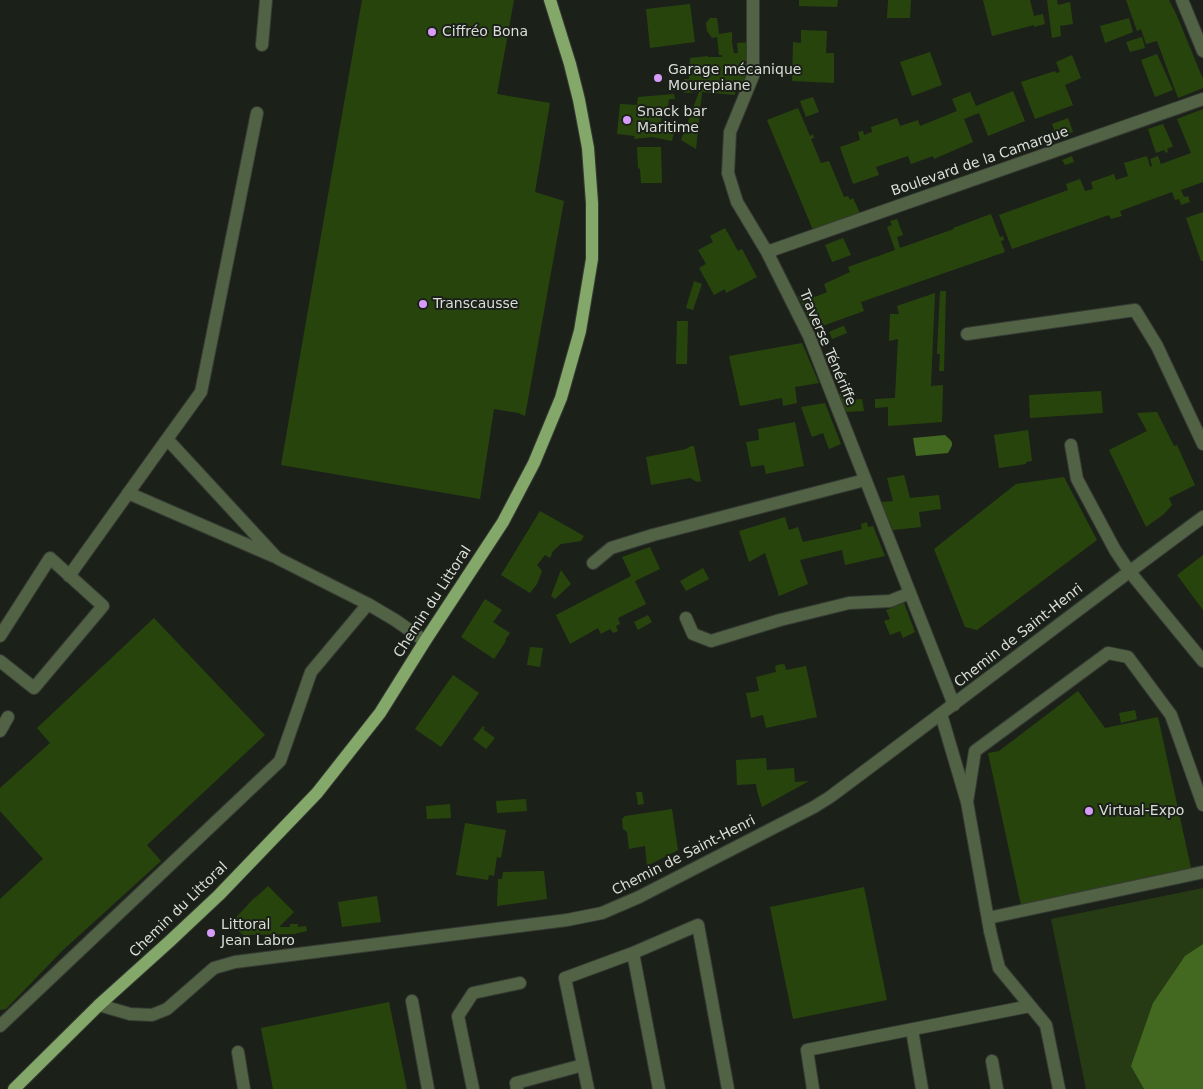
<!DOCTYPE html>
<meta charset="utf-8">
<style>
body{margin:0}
canvas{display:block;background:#1b2019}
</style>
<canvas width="1203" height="1089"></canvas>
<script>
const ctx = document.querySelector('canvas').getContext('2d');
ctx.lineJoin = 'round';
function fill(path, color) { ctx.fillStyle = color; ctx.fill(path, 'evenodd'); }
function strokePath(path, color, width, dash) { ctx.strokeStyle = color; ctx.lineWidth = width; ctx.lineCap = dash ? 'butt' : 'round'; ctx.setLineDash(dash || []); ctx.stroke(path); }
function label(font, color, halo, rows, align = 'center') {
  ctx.font = font + ' "DejaVu Sans",sans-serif'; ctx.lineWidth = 4; ctx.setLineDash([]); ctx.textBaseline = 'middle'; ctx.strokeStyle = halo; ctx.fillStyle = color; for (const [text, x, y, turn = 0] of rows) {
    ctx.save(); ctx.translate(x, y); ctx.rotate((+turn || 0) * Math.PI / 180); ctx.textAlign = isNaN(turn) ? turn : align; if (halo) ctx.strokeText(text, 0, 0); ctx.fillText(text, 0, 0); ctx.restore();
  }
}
const green = new Path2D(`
 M1203 888V1089H1086L1051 919Z`);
const water = new Path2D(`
 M945 435C954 443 954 443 948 453L916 456 913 438Z
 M1203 944V1089H1144L1131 1066 1153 1003 1185 956Z`);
const building = new Path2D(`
 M362 0H514L497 94 550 103 535 192 564 201 525 416 518 413 494 409 480 499 281 465Z
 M799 0H838L837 7 799 6Z
 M888 0H911L910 18H887Z
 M983 0H1030L1034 16 1043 14 1045 24 1034 27V25L992 36Z
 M1047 0H1057L1058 5 1070 2 1073 24 1060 26 1061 36 1052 38Z
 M1126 0H1169L1177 16 1203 79V88L1178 98 1157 41 1146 44 1141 29 1137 31Z
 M690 4 695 42 650 48 646 9Z
 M710 18H717L719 34 732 32V43L734 53H738L737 43 750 42 748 69 745 83 736 82 735 95 702 92 696 149 681 140 699 92 684 93V79H689L690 58 708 56V57H722V55H719L717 37 712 38 707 31 706 23Z
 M1129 18 1133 32 1105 43 1100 26Z
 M801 30 827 31 826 53H834V83L792 81 793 42 801 43Z
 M1142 37 1145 48 1130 52 1126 42Z
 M930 52 942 85 912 96 900 62Z
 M1157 54 1173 90 1155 97 1141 60Z
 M1072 55 1081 78 1065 85 1073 105 1035 119 1021 82 1055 71 1056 73 1060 72 1056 62Z
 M1013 91 1025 121 988 136 979 113 964 119 973 142 934 159 933 156 911 164 908 156 876 167 879 175 853 184 840 147 860 140 858 132 863 131 864 135 872 132 871 127 897 118 900 126 918 120 920 126 957 111 952 99 962 95 970 92 976 106Z
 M674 94 675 99H669L668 108H662L661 130 667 131 668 126 675 128 672 141 652 137 634 139 635 136 617 134 620 104 637 105 638 97Z
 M813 97 819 112 806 117 800 101Z
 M798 108 810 136 813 134 814 138 811 139 821 163 829 161 844 197 848 196 850 200 853 198 860 213 813 230 767 120Z
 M1203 109V182L1181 190 1184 197 1188 196 1190 202 1181 205 1179 199 1175 200 1172 192 1120 211 1122 216 1111 219 1109 215 1012 249 999 215 1068 190 1066 184 1080 179 1085 191 1093 189 1091 182 1114 174 1116 180 1128 176 1124 163 1147 156 1150 167 1152 166 1150 159 1158 156 1161 164 1191 153 1177 119Z
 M1068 118 1073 132 1057 138 1052 124Z
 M1163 124 1173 146 1167 149 1168 152 1166 153 1164 150 1156 153 1148 129Z
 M637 147H661L662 183H641L640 169 638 168Z
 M1072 156 1074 162 1065 165 1062 160Z
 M1203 212V261H1201L1186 218Z
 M991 214 1000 237 1003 236 1004 240 1001 241 1005 252 861 302 864 311 814 329 798 296 812 291 815 297 827 292 824 284 850 272 848 267 895 250 887 227 892 225 890 221 897 219 903 235 897 237 900 248 954 229 953 228 964 224Z
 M725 228 738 251 742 249 757 277 726 293 725 289 714 295 699 268 706 264 698 250 713 242 710 236Z
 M843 238 851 255 832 262 825 245Z
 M694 281 702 284 693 310 686 308Z
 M940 291H946L944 371H939L940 354H937Z
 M935 293 931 386 943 385 942 422 888 426V407L875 408V399L895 398 898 339 889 341 890 314H899L897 306Z
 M677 321H688L687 364H676Z
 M843 326H844L847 333 832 339 829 332Z
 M802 343 819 383 795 387 797 403 783 406 782 398 740 406 729 356Z
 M1101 391 1103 413 1030 418 1029 395Z
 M850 393 851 400 862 399 864 411 846 412 839 394Z
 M825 403 841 444 829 449 823 433 812 437 801 407Z
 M1157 412 1174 446 1177 445 1195 485 1169 498 1172 505 1164 514 1146 527 1109 450 1147 431 1137 413Z
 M795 422 804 466 766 474 764 465 751 467 746 442 759 440 758 429Z
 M1028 430 1032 461 1026 462V464L999 468 994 435Z
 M691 446H694L701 481 697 482 690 478 651 485 646 457 686 449Z
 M904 475 910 498 939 495 941 509 919 512 921 527 893 530 881 502 893 501 887 478Z
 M1064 477 1097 540 977 630 965 627 934 549 1016 484Z
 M540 511 584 536 581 541 561 544 553 551 550 558 545 555 537 565 542 571 537 584 530 593 501 575Z
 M785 517 789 530 798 527 803 542 862 529 861 524 867 522 868 527 873 526 885 556 845 565 842 550 800 560 808 584 779 596 765 553 749 562 739 531Z
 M650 547 660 569 635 581 646 604 618 618 620 624 616 626 618 631 613 633 610 629 601 634 598 628 570 644 556 615 631 576 622 557Z
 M1203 555V610L1177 575Z
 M703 568 709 579 686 591 680 581Z
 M561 570 571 584 555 599 551 596Z
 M485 599 502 610 493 622 510 633 505 640 506 641 494 659 461 637Z
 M904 603 915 632 903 638 900 631 890 635 884 621 890 619 886 610Z
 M648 615 652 622 638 630 634 622Z
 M154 618 265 735 147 845 161 861 63 950 6 1009 0 1010V899L43 859 0 811V788L50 743 37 728Z
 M530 647 543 648 540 667 527 665Z
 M783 664 785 665 786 670 806 666 817 717 766 728 763 715 751 718 746 693 759 691 756 677 776 672 775 667 777 665Z
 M453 675 479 693 441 747 415 729Z
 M1078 691 1105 728 1158 717 1191 868 1021 905 988 753 999 751Z
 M1135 710 1137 719 1121 723 1119 713Z
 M483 726 485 728 483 729 495 738 486 749 473 739Z
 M766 758 767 770 794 768 795 782 809 781 762 807 757 791 756 784 737 785 736 760Z
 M636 792H642L644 804 638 805Z
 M526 799 527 811 497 813 496 801Z
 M450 804 451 818 427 819 426 806Z
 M672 809 678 850 647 866 645 846 629 849 627 832 623 829 622 819 625 816Z
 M465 823 506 830 501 858 497 857 494 876 489 875 488 880 456 875Z
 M544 871 547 899 497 906 498 879H502L503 872Z
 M268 886 294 912 279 927H290V924H298V927L306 926 307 931 294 934 243 935 231 923 255 897V898Z
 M864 887 887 1000 793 1019 770 907Z
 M377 896 381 922 342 927 338 902Z
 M389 1002 407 1089H273L261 1028Z`);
const lane = new Path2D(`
 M262 45 266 0
 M257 113 201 392 167 439 277 558 368 604 395 620 425 641
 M967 334 1135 310 1157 346 1203 444
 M1071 445 1077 479 1115 550 1129 571 1203 661
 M128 493 273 556
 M593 563 611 548 653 535 865 480
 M69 576 167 439
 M686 618 693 634 711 641 780 620 849 603 890 601 910 593
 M0 636 50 558 103 606 34 688 0 661
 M941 714 967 802 990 931
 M0 731 8 717
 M967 802 975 751 1108 653 1128 657 1171 715 1203 805
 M988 918 1203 872
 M633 953 659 1089
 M412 1001 428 1089
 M0 1026 280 761 311 672 368 604
 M912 1030 922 1089
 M238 1052 244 1089
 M992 1061 997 1089
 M517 1089 516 1083 583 1065
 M588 1089 565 978 633 953 698 925 728 1089
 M813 1089 807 1050 1030 1006`);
const street = new Path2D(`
 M753 0V76L730 132 728 173 737 202 767 252 809 336 954 705
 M1182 0 1203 51
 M767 252 1203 99
 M990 931 999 968 1046 1025 1059 1089
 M99 1005 130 1014 152 1015 167 1009 214 968 235 962 567 920 602 913 639 897 814 807 830 797C955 704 1078 609 1203 517
 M473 1089 458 1016 473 993 520 983`);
const primary = new Path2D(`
 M14 1089 99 1005 170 941 219 895 317 793 380 713 425 641 503 522 534 463 561 398 580 331 592 259V203L588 148 579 100 570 64 550 0`);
const markers = [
 [432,32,5,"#d79bf9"],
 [658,78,5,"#d79bf9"],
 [627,120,5,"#d79bf9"],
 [423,304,5,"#d79bf9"],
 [1089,811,5,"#d79bf9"],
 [211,933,5,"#d79bf9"]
];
const poiNames = [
 ["Ciffréo Bona",442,32],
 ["Garage mécanique",668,70],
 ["Mourepiane",668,86],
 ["Snack bar",637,112],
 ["Maritime",637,128],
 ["Transcausse",433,304],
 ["Virtual-Expo",1099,811],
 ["Littoral",221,925],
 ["Jean Labro",221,941]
];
const streetNames = [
 ["Boulevard de la Camargue",980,162,-19],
 ["Traverse Ténériffe",827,348,67],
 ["Chemin du Littoral",433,602,-57],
 ["Chemin de Saint-Henri",1019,636,-38],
 ["Chemin de Saint-Henri",684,856,-27],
 ["Chemin du Littoral",179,910,-44]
];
fill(green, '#263b14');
fill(water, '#436921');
fill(building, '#28440d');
strokePath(lane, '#363b34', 14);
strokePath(street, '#363b34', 14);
strokePath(primary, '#363b34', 14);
strokePath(lane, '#516245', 12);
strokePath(street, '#516245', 12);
strokePath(primary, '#84a76a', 12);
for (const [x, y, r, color] of markers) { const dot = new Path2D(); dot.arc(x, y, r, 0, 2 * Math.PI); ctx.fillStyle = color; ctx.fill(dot); strokePath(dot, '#1b2019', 2); }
label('14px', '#dbded9', '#1b2019', poiNames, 'left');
label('14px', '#dbded9', '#1b2019', streetNames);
</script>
